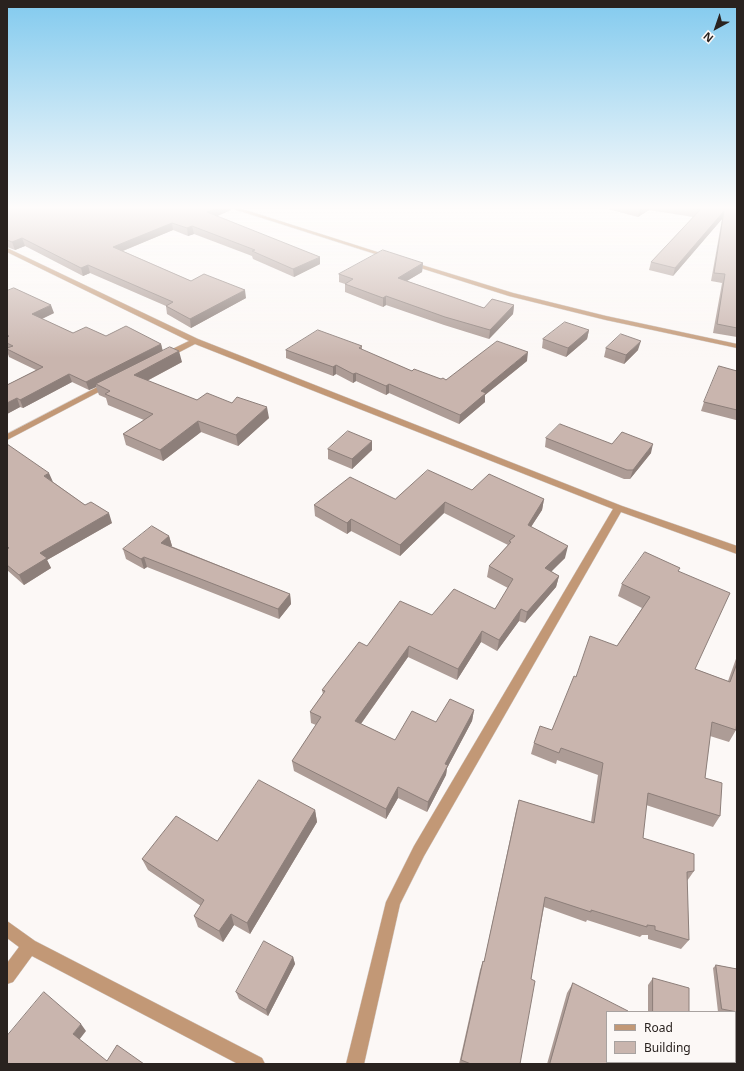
<!DOCTYPE html>
<style>
body{margin:0}
#map{position:relative;width:744px;height:1071px;overflow:hidden;background:#fcf8f6;font-family:"Noto Sans",sans-serif}
canvas{display:block}
.frame{position:absolute;inset:0;border:8px solid #29221f;pointer-events:none}
.legend{position:absolute;left:606px;top:1011px;width:130px;height:52px;box-sizing:border-box;background:#fcf8f6;border:1px solid #a8a2a0;margin:0;padding:5px 7px;list-style:none;font-size:12px;color:#29221f}
.legend li{display:flex;align-items:center;gap:8px;height:20px}
.legend b{width:20px;border:1px solid #a8a2a0}
.north{position:absolute;left:696px;top:8px;width:40px;height:40px;-webkit-text-stroke:3px #fcf8f6;paint-order:stroke;rotate:220deg;font-size:11px;font-weight:700;line-height:16px;text-align:center;color:#29221f}
.north::after{content:'';display:block;margin:auto;width:14px;height:18px;background:#29221f;clip-path:polygon(50% 0,100% 100%,50% 72%,0 100%)}
</style>
<div id="map">
<canvas width="744" height="1071"></canvas>
<div class="frame"></div>
<ul class="legend">
<li><b style="height:5px;background:#c29876"></b>Road</li>
<li><b style="height:11px;background:#c9b5ae"></b>Building</li>
</ul>
<div class="north">N</div>
</div>
<script>
const ctx = document.querySelector('canvas').getContext('2d');
ctx.lineJoin = 'round';
function strokePath(path, color, width, dash) { ctx.strokeStyle = color; ctx.lineWidth = width; ctx.lineCap = dash ? 'butt' : 'round'; ctx.setLineDash(dash || []); ctx.stroke(path); }
function fill(path, color) { ctx.fillStyle = color; ctx.fill(path, 'evenodd'); }
const street = new Path2D(`
 M231 208H239L393 257 388 258Z
 M7 248 198 339 622 506 737 546V554L621 512 424 856 400 904 364 1064H346L386 902 414 846 613 509 195 344 168 358H162V354L189 341 7 252Z
 M408 262H412L513 293 606 316 737 344V348L606 320 509 296 408 264Z
 M105 383H111L112 385 7 440V434Z
 M7 921 35 941 262 1058 265 1064H238L32 956 13 982 7 984V963L19 947 7 938Z`);
const wall = new Path2D(`
 M7 208 231 210 217 216 320 264 294 277 253 259 252 256 194 234 188 236 173 230 123 251 191 281 246 298 191 328 167 314 166 306 90 273 83 276 25 246 15 250 7 247Z
 M609 208H737V337L713 333 722 283 711 281 722 219 673 276 649 270 651 262 693 217 649 210 638 217 608 209Z
 M423 263 422 272 407 281 484 308 514 305 513 314 489 339 444 325 386 305 383 307 345 292V284L339 282V274Z
 M7 291 54 313 42 319 73 333 106 336 161 344 163 351 182 362 147 381 197 400 269 418 238 446 201 432 163 461 126 445 123 434 144 420 108 405 106 398 99 395 96 387 89 390 72 382 23 408 20 407 7 414V385L36 370 9 357 7 351Z
 M589 330 587 339 566 357 542 348 543 339Z
 M362 346V350L412 371 441 379 446 380 527 361 485 395V402L459 424 389 393 386 395 356 381 353 383 336 374 333 376 286 358V350Z
 M606 348 638 350 624 364 604 357Z
 M737 371V419L736 420 701 411 704 402Z
 M546 438 612 444 651 453 630 479H624L545 447Z
 M7 444 53 482 85 505 112 523 47 560 51 568 24 585 7 570Z
 M328 449 372 450 352 469 328 459Z
 M472 490 544 499 542 510 531 527 565 558 551 571 559 576 556 587 525 623 519 621 497 651 481 642 457 680 408 657 361 724 395 740 436 722 474 710 472 721 447 768 446 775 427 812 398 798 386 819 294 771 292 761 316 725 311 723 310 712 323 694 322 690 367 646 432 615 495 609 508 588 487 577 489 566 508 545 444 513 400 556 351 531 347 534 315 516 314 505 395 499Z
 M169 536 172 546H171L290 594 291 604 279 619 147 567 144 569 126 559 123 549Z
 M679 571 695 669 728 681 737 656V721L736 730 729 742 710 736 705 778 720 816 713 827 646 805 643 838 694 871 687 881 689 940 681 949 648 939V935H642L640 937 587 920 586 922 544 907 531 979 520 1064H459L480 970 483 961 484 962 516 811 519 800 591 822 598 775 557 760 556 764 531 754 534 743 552 730 576 677 617 646 642 608 618 596 622 584Z
 M315 810 317 822 250 934 234 925 223 942 198 927 194 916 201 906 148 870 142 859 217 841Z
 M293 957 295 964 268 1016 239 999 236 992Z
 M716 965 737 969V1016H735V1012H718L713 968Z
 M653 978 689 1012H648V985Z
 M573 983 616 1064H547L567 993Z
 M647 1062H735L737 1064H647Z`);
const shadedWall = new Path2D(`
 M218 208H231V210L208 220 207 212Z
 M642 208H649V210L638 217 640 209Z
 M724 211 722 219 673 276 675 268Z
 M172 223 173 230 115 254 113 247Z
 M192 226 194 234 188 236 187 228Z
 M22 238 25 246 15 250 12 242Z
 M320 257V264L294 277 293 269Z
 M423 263 422 272 398 286V278Z
 M88 265 90 273 83 276 81 268Z
 M245 290 246 298 191 328 190 319Z
 M386 296V305L383 307V298Z
 M51 305 54 313 35 322 32 314Z
 M514 305 513 314 489 339 490 330Z
 M589 330 587 339 566 357 568 348Z
 M641 341 638 350 624 364 626 355Z
 M161 344 163 353 96 384V387L89 390 86 382Z
 M179 351 182 362 137 386 134 375Z
 M528 352 527 361 485 395V402L459 424 460 415 481 391Z
 M336 365V374L333 376V367Z
 M356 373V381L353 383V374Z
 M69 374 72 382 23 408 20 400Z
 M389 384V393L386 395V386Z
 M17 398 20 407 7 414V403Z
 M267 407 269 418 238 446 236 435Z
 M198 421 201 432 163 461 160 450Z
 M372 441V450L352 469V459Z
 M653 444 651 453 630 479 633 470Z
 M49 473 53 482 44 476Z
 M544 499 542 510 525 536 528 525Z
 M445 502 444 513 400 556V545Z
 M109 513 112 523 47 560 51 568 24 585 19 575 40 553Z
 M351 519V531L347 534V523Z
 M169 536 172 546 164 552 161 543Z
 M568 546 565 558 543 580 545 568Z
 M144 557 147 567 144 569 141 559Z
 M559 576 556 587 525 623 527 612Z
 M290 594 291 604 279 619 278 609Z
 M521 609 519 621 497 651 499 640Z
 M482 631 481 642 457 680 458 669Z
 M409 646 408 657 355 732V721Z
 M474 710 472 721 447 768 446 775 427 812 428 802 445 764Z
 M398 787V798L386 819V809Z
 M315 810 317 822 250 934 247 923Z
 M231 914 234 925 223 942 219 931Z
 M293 957 295 964 268 1016 266 1010Z
 M81 1024 86 1031 79 1040 73 1034Z`);
const building = new Path2D(`
 M7 208H218L207 212 320 257 293 269 252 251 255 250 192 226 187 228 172 223 113 247 191 281 204 274 245 290 190 319 166 306 173 302 88 265 81 268 22 238 12 242 7 240Z
 M686 208H737V328L717 324 725 274 714 273 724 211 675 268 651 262 700 210Z
 M383 250 423 263 398 278 484 308 492 299 514 305 490 330 445 317 386 296 383 298 345 284 353 279 339 274Z
 M14 288 51 305 32 314 73 333 86 327 106 336 126 326 161 344 86 382 69 374 20 400 17 398 7 403V385L43 367 7 349V348L13 346 7 343V338L9 336 7 335V291Z
 M565 322 589 330 568 348 543 339Z
 M318 330 362 346 359 348 412 371 414 369 441 379 443 378 446 380 497 341 528 352 481 391 486 393 460 415 389 384 386 386 356 373 353 374 336 365 333 367 286 350Z
 M621 334 641 341 626 355 606 348Z
 M170 347 179 351 134 375 197 400 207 393 232 403 237 397 267 407 236 435 198 421 160 450 123 434 153 414 105 394 110 391 96 384Z
 M719 366 737 371V410L704 402Z
 M560 424 612 444 622 432 653 444 633 470H627L546 438Z
 M348 431 372 441 352 459 328 449Z
 M7 444 49 473 44 476 85 505 91 502 109 513 40 553 47 558 19 575 7 565V549L9 548 7 546Z
 M428 470 472 490 489 474 544 499 528 525 568 546 545 568 559 576 527 612 521 609 499 640 482 631 458 669 409 646 355 721 395 740 412 711 436 722 450 699 474 710 445 764 448 765 428 802 398 787 386 809 292 761 321 717 310 712 325 691 322 690 359 642 367 646 400 601 432 615 454 589 495 609 513 579 489 566 511 542 509 541 515 536 445 502 400 545 351 519 347 523 314 505 350 477 395 499Z
 M152 526 169 536 161 543 290 594 278 609 144 557 141 559 123 549Z
 M645 552 680 568 678 571 730 593 695 669 730 682 737 663V721L736 730 712 722 705 778 722 783 720 816 648 793 643 838 694 854V871L687 872 689 940 655 930V926L647 925V927L591 910V912L545 897 531 979 535 981 520 1064H471L461 1060 483 961 484 962 519 800 594 823 603 763 561 748 559 753 534 743 540 726 552 730 574 676 576 677 590 636 617 646 650 597 622 584Z
 M259 780 315 810 247 923 231 914 219 931 194 916 204 900 142 859 176 816 217 841Z
 M264 941 293 957 266 1010 236 992Z
 M716 965 737 969V1012L722 1009Z
 M653 978 689 988V1012H653Z
 M573 983 628 1011V1012H607V1062H617L616 1064H550Z
 M44 992 81 1024 73 1034 107 1061 117 1045 144 1064H7V1036Z
 M735 1058 737 1059V1064H653V1062H735Z`);
strokePath(street, '#d6d1cf', 1);
fill(street, '#c29876');
fill(wall, '#ad9c96');
fill(shadedWall, '#8d7f7a');
fill(building, '#c9b5ae');
strokePath(building, '#8d7f7a', 1);
const sky = ctx.createLinearGradient(0, 0, 0, 358);
sky.addColorStop(0, '#82caee');
sky.addColorStop(0.58, '#fefcfb');
sky.addColorStop(1, '#fefcfb00');
ctx.fillStyle = sky;
ctx.fillRect(0, 0, 744, 358);
</script>
